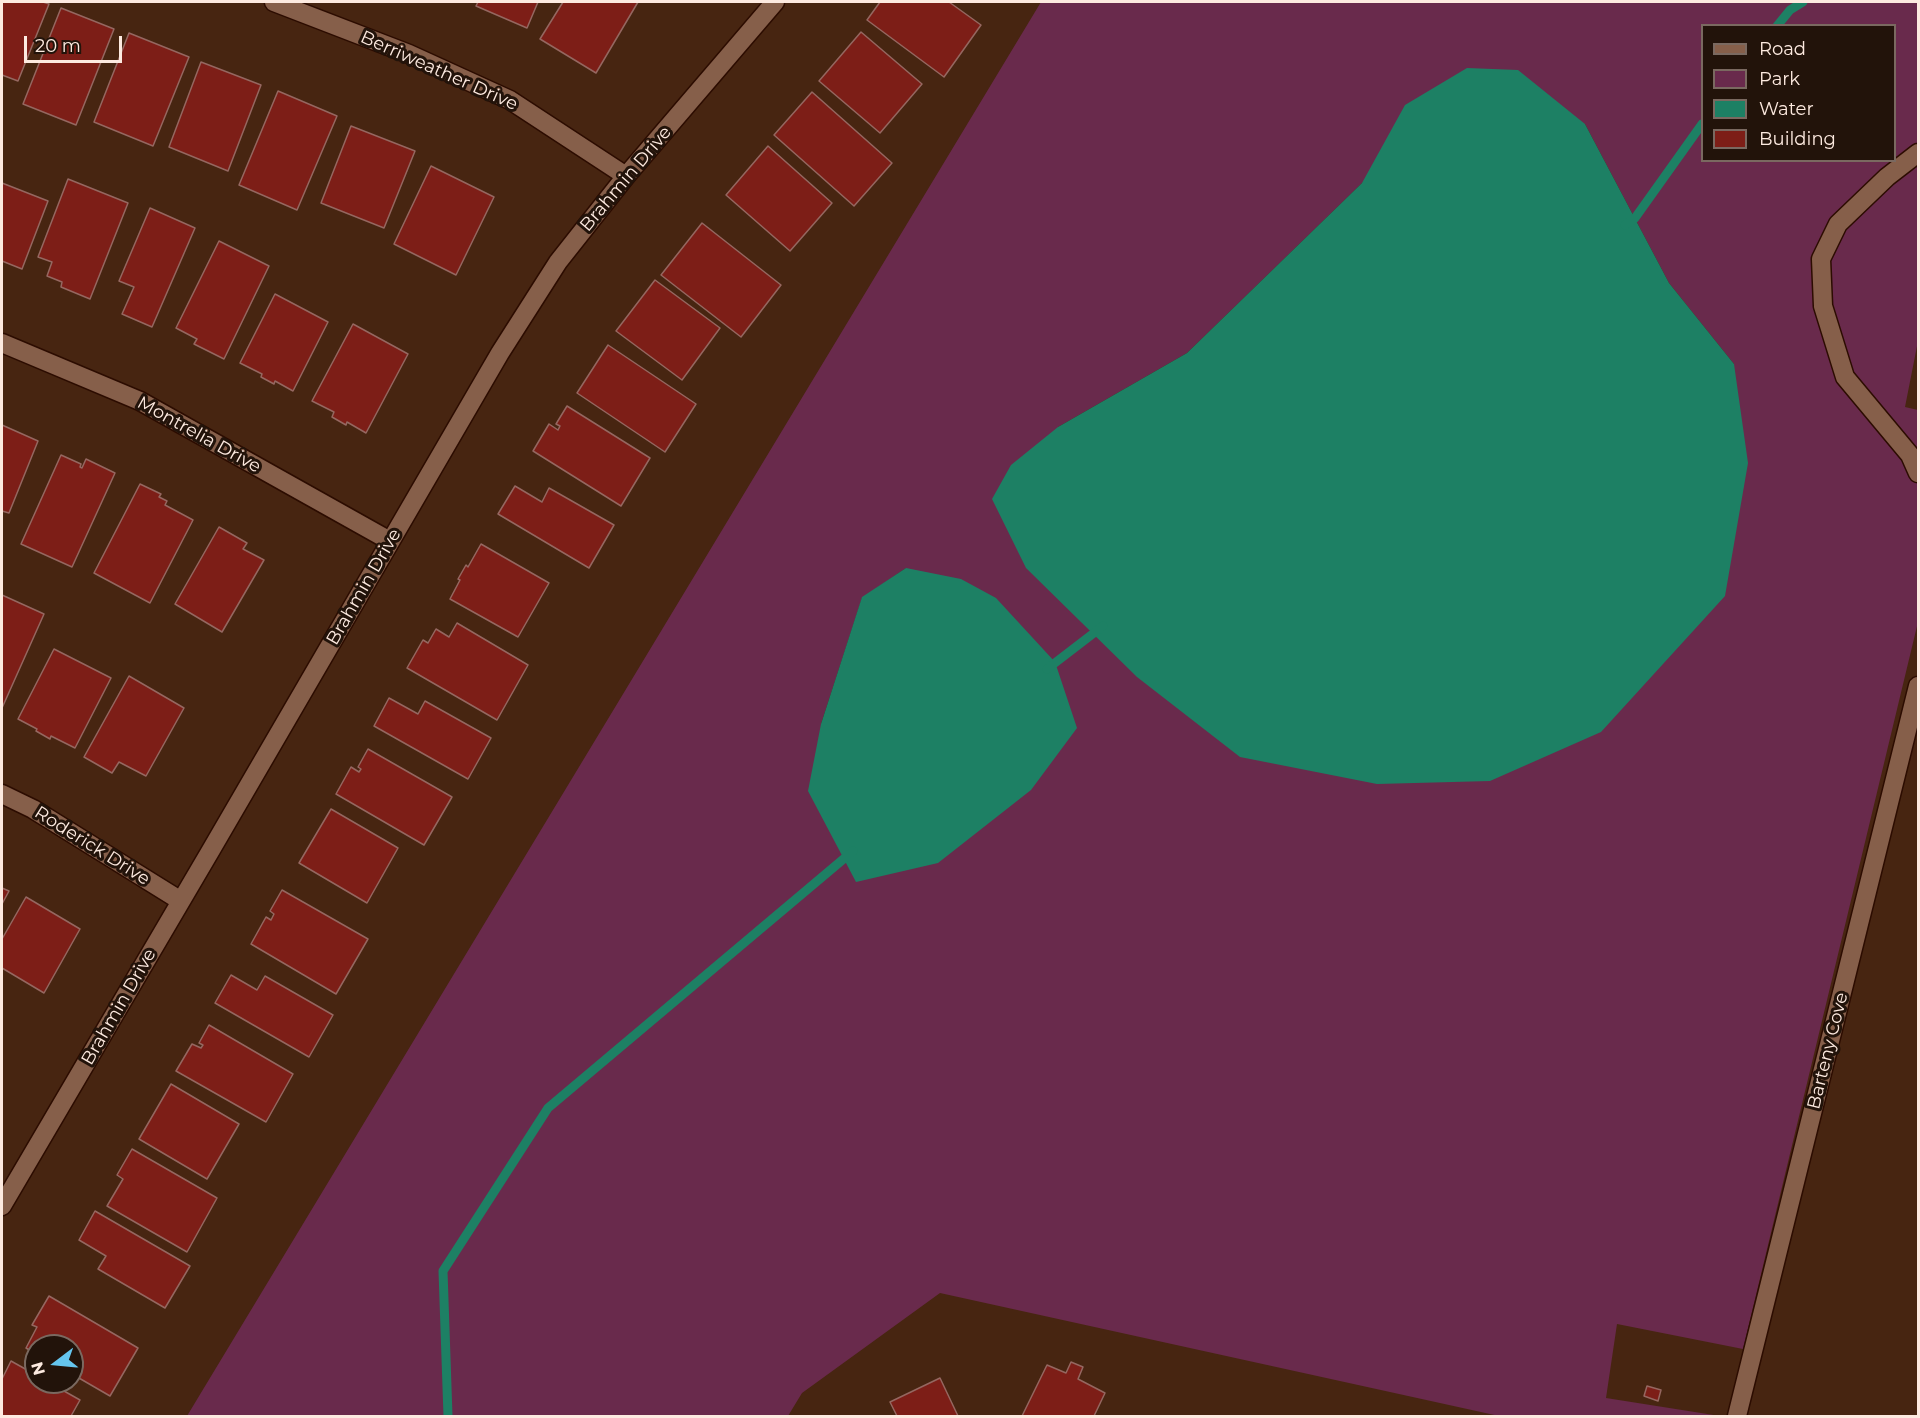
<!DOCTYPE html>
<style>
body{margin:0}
#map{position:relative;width:1920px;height:1418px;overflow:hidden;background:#472511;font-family:Montserrat,sans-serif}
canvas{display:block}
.frame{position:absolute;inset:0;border:3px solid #fdeae0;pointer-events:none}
.legend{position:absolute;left:1701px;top:24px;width:195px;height:138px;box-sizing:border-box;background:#22130a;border:2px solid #7a6960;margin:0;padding:8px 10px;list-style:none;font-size:18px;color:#fdeae0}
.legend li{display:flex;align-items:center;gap:12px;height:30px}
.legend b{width:30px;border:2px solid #7a6960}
.north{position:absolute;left:24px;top:1334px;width:60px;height:60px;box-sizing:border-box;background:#22130a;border:2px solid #7a6960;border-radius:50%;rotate:254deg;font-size:16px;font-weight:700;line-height:24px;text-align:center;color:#fdeae0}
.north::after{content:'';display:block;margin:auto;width:21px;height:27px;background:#65c5ee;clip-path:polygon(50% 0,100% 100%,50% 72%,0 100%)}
.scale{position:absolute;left:24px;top:36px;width:98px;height:27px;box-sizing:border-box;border:3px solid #fdeae0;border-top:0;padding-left:8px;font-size:18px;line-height:21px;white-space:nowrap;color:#fdeae0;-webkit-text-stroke:4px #22130a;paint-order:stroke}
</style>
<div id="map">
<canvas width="1920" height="1418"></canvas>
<div class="frame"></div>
<ul class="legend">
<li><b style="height:8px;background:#865f4a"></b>Road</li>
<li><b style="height:16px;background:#692a4c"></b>Park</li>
<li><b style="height:16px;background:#1d8064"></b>Water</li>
<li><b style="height:16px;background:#7d1e17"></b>Building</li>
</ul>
<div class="north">N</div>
<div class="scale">20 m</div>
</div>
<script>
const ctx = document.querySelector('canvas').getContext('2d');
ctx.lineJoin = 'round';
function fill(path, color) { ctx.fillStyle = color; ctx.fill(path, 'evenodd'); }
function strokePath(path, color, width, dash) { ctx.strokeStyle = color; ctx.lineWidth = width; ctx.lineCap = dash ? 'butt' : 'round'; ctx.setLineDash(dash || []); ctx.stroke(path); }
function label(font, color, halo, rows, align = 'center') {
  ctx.font = font + ' Montserrat,sans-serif'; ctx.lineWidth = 6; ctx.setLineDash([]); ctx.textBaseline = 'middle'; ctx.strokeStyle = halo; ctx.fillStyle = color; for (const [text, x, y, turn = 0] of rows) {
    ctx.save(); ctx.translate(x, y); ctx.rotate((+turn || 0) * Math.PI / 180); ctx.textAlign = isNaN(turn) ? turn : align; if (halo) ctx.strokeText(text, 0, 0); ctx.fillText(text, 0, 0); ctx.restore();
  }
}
const green = new Path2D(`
 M1041 2H1918V341L1905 407 1918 410V622L1743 1349 1617 1324 1606 1398 1720 1416H1499L940 1293 802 1393 788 1416H187ZM1702 26H1894V160H1702ZM1585 124 1669 283 1734 364 1058 427 1187 353 1362 183ZM906 568 821 724 862 598Z`);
const water = new Path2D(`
 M1467 68 1518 70 1585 124 1669 283 1734 364 1748 463 1725 596 1601 732 1490 781 1377 784 1240 757 1137 677 1026 568 992 499 1011 465 1058 427 1187 353 1362 183 1405 105Z
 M906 568 961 579 996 598 1055 662 1077 728 1031 790 938 863 856 882 808 791 821 724 862 597Z`);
const stream = new Path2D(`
 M1777 26 1790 10 1803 2
 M1625 225 1635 218 1702 124
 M1047 669 1103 626
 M448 1416 443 1271 548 1108 853 851`);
const building = new Path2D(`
 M2 2H43L49 4 18 81 2 75Z
 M478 2H538L527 28 476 6Z
 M563 2H638L596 73 540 39Z
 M880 2H949L981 25 944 77 867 20Z
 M61 8 114 29 76 125 23 104Z
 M861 32 922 84 880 133 819 81Z
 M129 33 189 57 153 146 94 122Z
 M201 62 261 85 228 171 169 147Z
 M278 91 337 116 297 210 239 185Z
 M812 92 892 163 854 206 774 135Z
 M351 126 415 151 384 228 321 203Z
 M768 146 832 203 790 251 726 195Z
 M431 166 494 197 456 275 394 244Z
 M68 179 128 203 90 299 61 287 62 282 47 276 52 262 38 257Z
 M2 183 48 201 22 269 2 261Z
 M150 208 195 228 152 327 122 314 134 287 119 281Z
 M702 223 781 285 741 337 661 275Z
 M219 241 269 266 224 359 194 344 197 339 176 328Z
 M655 280 720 328 682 380 616 331Z
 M275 294 328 322 293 391 275 381 274 384 261 377 262 374 240 363Z
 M353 324 408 354 366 433 347 422 346 425 332 417 334 412 312 401Z
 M608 345 696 404 665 452 577 393Z
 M567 406 650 458 621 506 533 451 549 424 558 430 560 426 556 424Z
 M2 425 38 441 9 513 2 511Z
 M61 455 81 464 80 467 82 468 86 459 115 473 72 567 21 544Z
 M140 484 161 494 159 497 167 501 165 505 193 520 150 603 94 573Z
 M515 486 542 502 549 488 614 525 589 568 498 514Z
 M219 527 247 543 243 549 264 560 222 632 175 604Z
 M481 544 549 583 518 637 450 599 460 580 458 579 466 565 468 567Z
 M2 595 44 614 2 708Z
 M457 623 528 665 497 720 407 668 423 640 428 643 436 629 449 637Z
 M54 649 111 678 75 748 51 736 50 739 36 731 37 729 18 719Z
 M129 676 184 708 146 776 119 762 112 773 84 757Z
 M389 698 418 714 425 701 491 738 468 779 374 726Z
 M368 749 452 797 424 845 336 794 351 767 359 772 361 769 358 767Z
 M331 809 398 848 367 903 299 863Z
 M2 888 9 891 2 904Z
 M282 890 368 939 336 994 251 944 266 917 271 920 274 914 270 911Z
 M26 897 80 929 44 993 2 968V939Z
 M231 975 257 990 265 976 333 1015 309 1057 215 1003Z
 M209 1025 293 1074 266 1122 176 1071 192 1044 201 1048 203 1045 199 1043Z
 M171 1084 239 1124 207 1179 139 1139Z
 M132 1149 217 1198 187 1252 107 1206 123 1179 117 1175Z
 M95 1211 190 1266 165 1308 98 1269 106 1256 79 1240Z
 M49 1296 138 1348 110 1396 72 1374V1346H36V1354L26 1348 37 1327 32 1325Z
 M11 1361 36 1375V1382H48L80 1400 71 1416H2V1379Z
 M1071 1362 1083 1367 1078 1379 1105 1393 1094 1416H1022L1047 1365 1066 1373Z
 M940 1378 958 1416H897L890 1402Z
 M1647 1386 1661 1390 1658 1401 1644 1396Z`);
const street = new Path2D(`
 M274 2 409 54 510 100 626 176
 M1918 153 1887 177 1838 224 1821 259 1823 306 1845 377 1910 455 1918 473
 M2 343 140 401 390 541
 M2 794 33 809 181 901
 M2 1206 211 850 500 353 558 262 626 176 775 2
 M1737 1416 1918 686`);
const streetNames = [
 ["Berriweather Drive",439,71,24],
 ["Brahmin Drive",626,179,-50],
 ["Montrelia Drive",199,435,29],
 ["Brahmin Drive",364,587,-60],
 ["Roderick Drive",92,846,32],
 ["Brahmin Drive",119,1007,-60],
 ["Barteny Cove",1828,1051,-76]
];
fill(green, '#692a4c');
fill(water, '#1d8064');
strokePath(stream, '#1d8064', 9);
fill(building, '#7d1e17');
strokePath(building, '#956760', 1.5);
strokePath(street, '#2c0c00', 21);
strokePath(street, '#865f4a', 18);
label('18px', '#fdeae0', '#22130a', streetNames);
</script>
